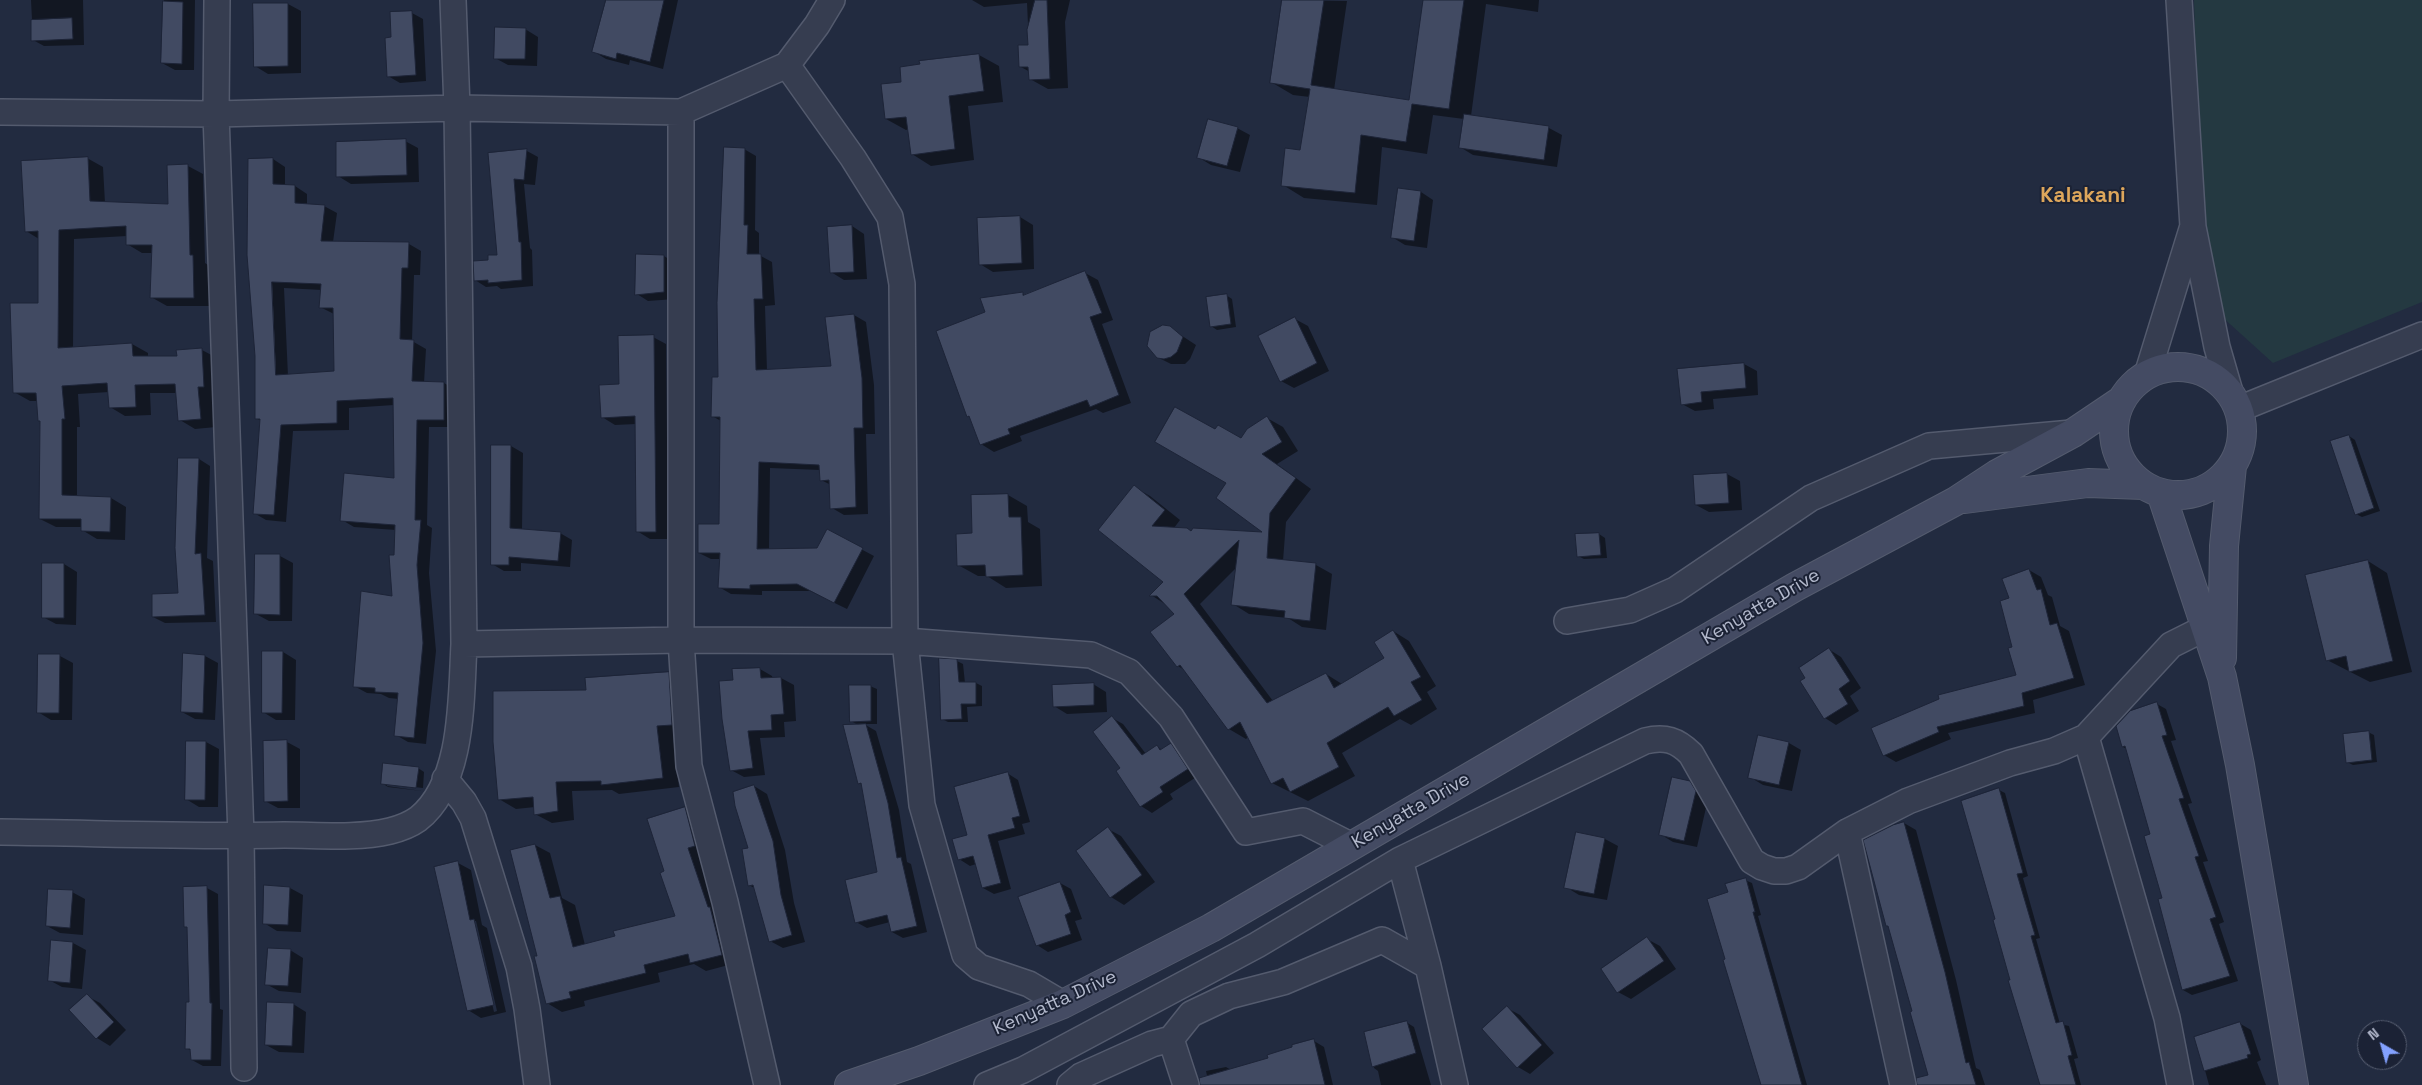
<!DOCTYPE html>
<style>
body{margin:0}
#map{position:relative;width:2422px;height:1085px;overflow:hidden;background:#222b40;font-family:"Space Grotesk",sans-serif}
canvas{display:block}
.north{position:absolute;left:2357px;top:1020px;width:50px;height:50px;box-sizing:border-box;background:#1b2235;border:1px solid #575e71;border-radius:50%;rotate:322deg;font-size:14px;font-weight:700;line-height:20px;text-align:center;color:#b2b8cb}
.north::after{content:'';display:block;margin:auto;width:18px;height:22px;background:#83a1ff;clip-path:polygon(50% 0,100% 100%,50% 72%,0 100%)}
</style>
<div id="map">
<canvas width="2422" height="1085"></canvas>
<div class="north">N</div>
</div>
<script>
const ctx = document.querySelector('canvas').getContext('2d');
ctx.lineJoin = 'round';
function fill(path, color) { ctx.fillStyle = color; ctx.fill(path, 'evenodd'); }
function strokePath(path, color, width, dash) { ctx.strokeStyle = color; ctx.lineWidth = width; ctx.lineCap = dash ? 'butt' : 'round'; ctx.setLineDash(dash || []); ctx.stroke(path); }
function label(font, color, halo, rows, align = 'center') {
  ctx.font = font + ' "Space Grotesk",sans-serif'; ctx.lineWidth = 4; ctx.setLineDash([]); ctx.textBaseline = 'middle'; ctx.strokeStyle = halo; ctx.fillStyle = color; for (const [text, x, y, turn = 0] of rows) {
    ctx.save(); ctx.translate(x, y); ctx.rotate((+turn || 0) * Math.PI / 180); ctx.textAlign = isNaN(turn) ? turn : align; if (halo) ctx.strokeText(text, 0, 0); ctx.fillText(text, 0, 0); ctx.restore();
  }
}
const green = new Path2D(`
 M2194 0H2422V302L2273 363 2220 315 2207 244 2198 123Z`);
const shadow = new Path2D(`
 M31 0H83L84 45 44 46 33 40Z
 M164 0H195L194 70H175L162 63Z
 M606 0H678L663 69 630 60 629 65 606 59 593 51Z
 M972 0H1070L1065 22 1068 88 1048 89 1030 79V72L1021 67 1029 46 1027 3 984 7Z
 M1284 0 1347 1 1334 90 1410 101 1424 0H1539L1538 12 1486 4 1471 116 1549 128 1562 135 1557 167 1473 155 1460 147 1464 119 1433 115 1427 154 1382 147 1377 205 1304 198 1283 185 1301 151 1310 97 1293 95 1271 82Z
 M288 4 301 11V73L268 74 255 66Z
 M412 13 423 19 426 81 400 83 388 76 392 39Z
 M525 29 538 37 537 66 508 65 495 58Z
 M979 55 999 66 1003 102 968 106 974 160 931 166 912 154 909 129 906 130 886 119 903 83Z
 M1237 128 1250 135 1240 172 1211 165 1198 157Z
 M405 141 418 148 419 182 351 184 338 176Z
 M744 149 756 156 755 230 759 233V255L772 262 775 305 765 306 767 371 832 367 854 315 866 322 874 385 875 434H866L868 514 844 515 832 508 831 485 821 480 820 470 770 468 769 550 818 549 827 531 874 556 847 609 810 591H762V595L731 594 719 587 720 559H711L699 553 720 525 721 421 712 416 720 378Z
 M527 151 538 157 535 185 524 184 530 248 532 250 533 286 501 289 497 286 486 287 475 280 489 261 498 256 489 154Z
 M87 158 103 167 105 203 169 205 188 166 203 174 205 263 208 265 209 306H167L151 297 153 253H142L127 244V236L74 239 73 348 132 344 148 353V357H178L202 350 217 358 219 395H213L216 427 195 429 180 420 177 393H150L151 415 125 416 110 407 109 392 78 394 80 427H77V497L111 498 126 507 125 540 97 539 82 530V527H56L40 519 41 421 38 401H30L14 392 39 304V239L26 231Z
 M273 159 285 167V186H295L307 194V205L324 206 337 213 333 242 409 244 421 251 420 275H414L412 341 426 349 424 383H444L456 390V427H429L427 525 432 528 429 573 436 651 426 744 408 742 396 735 399 699 389 698 381 694 367 693 354 686 394 597 396 530 354 527 342 520 395 479 394 405 349 408V430L293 431 286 522 266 520 254 513 261 421 256 418ZM284 288 322 290 320 307 334 314 335 372 288 376Z
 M1421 192 1433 200 1427 248 1405 245 1392 237Z
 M1020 217 1033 225 1034 269 993 272 980 264Z
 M852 226 864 234 867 279 844 280 831 272Z
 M664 256 675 263V299L648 301 637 294Z
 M1085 273 1098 280 1113 320 1102 324 1131 403 1103 413 1096 409 1020 436 1022 441 994 452 981 444 971 418 968 416 987 313 1023 294 1025 295Z
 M1226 295 1232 299 1236 327 1217 330 1211 326Z
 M1295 319 1308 326 1329 371 1294 388 1281 381Z
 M1170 328 1196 345 1190 359 1185 364H1171L1157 357Z
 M653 337 666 344 668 539H650L637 531 636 424 615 425 602 417Z
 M1744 364 1757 371 1758 395 1713 399 1714 409 1695 411 1682 404Z
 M1267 418 1283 427 1298 451 1277 464 1311 489 1286 522 1283 561 1316 565 1332 574 1326 630 1302 627 1288 618 1249 614 1233 604 1237 567 1200 604 1273 701 1326 674 1342 684 1386 659 1393 631 1409 641 1436 686 1427 692 1437 709 1411 725 1400 719 1342 753 1355 776 1308 801 1272 783 1249 736 1246 739 1229 729 1186 671 1178 666 1175 614 1165 604 1151 595 1165 582 1134 487 1150 496 1180 520 1174 528 1192 532 1266 533 1228 483 1216 431 1241 439Z
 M2349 436 2355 440 2380 511 2362 517 2356 514Z
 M492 446H511L523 453 522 530 560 533 572 540 570 567 521 563V571H504L492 564Z
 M199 459 210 466 207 558 213 561 216 622 165 623 153 617 179 594Z
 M1727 474 1740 481 1742 510 1709 512 1696 505Z
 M1008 495 1027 506 1028 522 1040 529 1042 586 1006 588 987 576H978L958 565 974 535Z
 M1599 534 1605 538 1607 558 1584 559 1578 556Z
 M280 556 293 563 292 621H269L256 614Z
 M2368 561 2387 573 2412 672 2370 682 2327 660Z
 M64 564 77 572 76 625 56 624 43 617Z
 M2029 570 2041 577 2048 595 2052 597 2060 626 2069 631 2085 685 2033 700 2035 713 1948 733 1951 739 1896 762 1884 755 2017 676 2011 599Z
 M1830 650 1841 657 1861 688 1850 696 1859 711 1836 725 1825 718 1807 678Z
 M264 652H283L296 660 295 720H276L263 712Z
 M39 655 60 656 73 663 72 720H51L38 712Z
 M205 656 218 663 215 720 195 719 182 712Z
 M957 661 963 664 965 683H976L982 686V706L967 707 968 722H948L942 719Z
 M760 669 772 676 773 679 781 678 794 685 796 721 784 722 785 737 760 738 765 775 744 777 731 770 734 681Z
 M668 674 685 683 688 734 673 735 679 787 619 794 612 790 572 791 574 820 552 823 535 814V807L516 809 499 799 587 691Z
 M1093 684 1106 692 1107 712 1067 714 1054 706Z
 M870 686 877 689V724H864L876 731 899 810 907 862 911 864 927 932 903 938 892 932 890 922 867 928 856 922 879 873 863 785 859 783 858 725 851 721Z
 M2157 704 2166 709 2176 740 2171 741 2192 803 2188 804 2208 861 2203 862 2224 922 2219 924 2238 981 2192 995 2183 990 2151 835 2127 749 2123 747Z
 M1112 718 1123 724 1146 754 1157 746 1162 750 1171 744 1182 751 1198 776 1170 794 1173 799 1152 813 1141 806 1122 768Z
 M2368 732 2374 735 2377 762 2353 765 2347 762Z
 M206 742 219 749 218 807H199L186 799Z
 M287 742 300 749V808H278L265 801Z
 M1789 743 1801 750 1792 791 1763 785 1750 777Z
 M418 768 424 772 423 788 387 784V786L422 791 388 787 382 783Z
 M1007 773 1018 780 1030 822 1022 824 1025 834 998 841 1011 889 994 894 983 888 976 864 970 866 959 859 969 836Z
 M1689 782 1703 790 1708 799 1697 847 1673 842 1660 834Z
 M754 786 767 794 785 850 794 903 805 942 783 948 770 941 756 889 749 885Z
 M1999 790 2005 793 2028 876 2023 878 2040 938 2036 939 2060 1024 2069 1026 2078 1058 2074 1059 2081 1085H2041L2012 980 1997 920Z
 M685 808 700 817 736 963 706 971 694 964 658 973 660 982 584 1001 585 1006 562 1012 547 1003 535 845 550 853 562 898 575 905 585 945 617 937 676 917 665 872Z
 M1904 823 1916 830 1956 980 1976 1068 1980 1070 1985 1085H1926L1930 1079 1914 1012 1889 927 1887 925Z
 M1108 829 1121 836 1155 882 1124 905 1111 897Z
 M1605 839 1618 846 1607 900 1579 895 1566 887Z
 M458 863 471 870 482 925 487 928 506 1012 481 1018 468 1010ZM473 921H476L497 1011 494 1012Z
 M1745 880 1752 883 1761 915 1758 916 1807 1085H1762L1741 1019 1743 1018 1729 893Z
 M1060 883 1071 889 1082 919 1075 921 1082 940 1048 952 1037 945Z
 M266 887 290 888 303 895 301 932 277 931 264 923Z
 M184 888H207L218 894 220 1009 223 1010 221 1066H203L192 1060V1051L186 1048 190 1004 189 928 185 926Z
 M72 892 85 899 83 935 60 933 47 926Z
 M1647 939 1660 946 1676 969 1631 999 1618 992Z
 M52 941 73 943 86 950 82 989 62 987 49 980Z
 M290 950 303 958 301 993 279 991 266 984Z
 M87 996 100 1003 126 1030 110 1046 97 1038Z
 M293 1004 306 1012 304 1053 279 1052 266 1045Z
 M1507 1008 1520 1015 1554 1053 1530 1074 1518 1067Z
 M1406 1022 1414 1027 1431 1085H1381L1378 1071 1374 1068 1365 1033Z
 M2239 1023 2251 1030 2261 1060 2257 1062 2266 1085H2209L2196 1037Z
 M1314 1041 1324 1047 1333 1085H1209L1206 1071 1226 1067 1231 1070 1270 1059Z`);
const building = new Path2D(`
 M606 0H664L650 62 617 53 616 59 592 52Z
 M1035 0H1047L1050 79 1029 80 1028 67H1019L1018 45H1028L1027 30Z
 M1282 0H1324L1311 85 1409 100 1423 0H1464L1449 109 1412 104 1406 142 1361 135 1355 193 1281 186 1285 148 1300 150 1310 89 1270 83Z
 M163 1 183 2 182 64 161 63Z
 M253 3H288V66L254 67Z
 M412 11 416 75 387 77 385 38 391 37 390 12Z
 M72 18 73 39 31 41V20Z
 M495 27 526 28 525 59H494Z
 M979 54 984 91 949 96 955 149 911 155 906 117 885 119 881 84 901 82 900 67 920 64 919 61Z
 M1464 114 1549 126 1544 160 1459 148Z
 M1208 119 1238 127 1227 166 1197 158Z
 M406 139 407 175 336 177V142Z
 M724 147 745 148 744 225H748L747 254H761L763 299H754L756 370 831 366 825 317 854 314 862 378 863 428H854L856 507 830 509 829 480 820 481 819 465 759 462 757 549 817 548 827 529 863 548 834 603 797 584 750 585V589L718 588 720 553H698V524H719L720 417H711L712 377H718L717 303Z
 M527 149 524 180 514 179 519 242H521L522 280 488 283V280L474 281 473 261 488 260V255H497L488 153Z
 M88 157 90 201 168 204 167 165 188 164 190 255H193L194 298H150L152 245H126V226L59 230 58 348 132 343 133 356H177L176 350 202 348 204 387H198L201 419 178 421 175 384 135 385 136 407 109 408 107 383 62 386 65 419H62V495L111 497 110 532 81 531V519H39L40 421H38L36 393H13L10 303H38V231L25 232 21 161Z
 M273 158V184L295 185V203L325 205 321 241 409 242 408 268H402L400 339 414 340 412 381 444 382V420H417L415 520H421L417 565 423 643 414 738 394 736 398 693 375 692V688L353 687 361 591 392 596 389 555H394L395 525 340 521 344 473 394 478 393 398 337 401V423L281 425 274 515 253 514 260 419H255V356L247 255 248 159ZM272 282 321 284 319 308H333L334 371 276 375Z
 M1398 188 1421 191 1414 241 1391 238Z
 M1020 216 1022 263 979 265 977 218Z
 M852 225 854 272 830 273 827 227Z
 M636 254 664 255V292L635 295Z
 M1085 271 1102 313 1090 317 1119 395 1090 407 1087 400 1008 429 1010 434 980 445 969 416 967 417 936 331 985 312 980 298 1023 292V295Z
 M1227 294 1231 324 1210 327 1206 297Z
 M1295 317 1317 363 1280 382 1258 336Z
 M1163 325 1170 326 1183 337 1177 352 1171 357 1164 359 1157 358 1147 346 1150 332Z
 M654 335 656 532H636L635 416 601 418 599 385 619 384 618 336Z
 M1744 363 1746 388 1701 392 1702 402 1681 405 1677 369Z
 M1175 407 1215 429 1218 425 1241 438 1247 429 1267 416 1282 442 1262 454 1296 478 1270 513 1267 558 1316 563 1310 621 1284 618 1285 611 1231 605 1239 540 1184 594 1267 703 1326 673 1334 688 1384 658 1374 642 1393 630 1421 677 1411 682 1422 700 1394 716 1388 707 1327 743 1339 767 1290 792 1283 778 1271 784 1240 722 1228 730 1180 665 1177 667 1150 632 1174 614 1157 596H1149L1163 582 1098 530 1134 485 1165 510 1152 526 1187 528 1191 531 1193 528 1262 532 1216 498 1226 483 1155 442Z
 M2349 435 2374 508 2355 515 2330 441Z
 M491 445H511L510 528 561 532 558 561 509 557V565H491Z
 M178 458H199L195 554 201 553 205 615 152 617V594L178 593 175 548Z
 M1727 473 1729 503 1695 505 1693 475Z
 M1008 494 1009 517H1021L1023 575 986 577 985 565 957 566 956 534 972 533 971 495Z
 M1599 533 1601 555 1577 557 1575 534Z
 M255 554H280V615L254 614Z
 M2368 560 2393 661 2349 672 2346 656 2326 661 2305 575Z
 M42 563H64V618H42Z
 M2029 569 2037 590 2041 589 2050 625 2057 623 2074 678 2022 693 2024 706 1937 727 1939 732 1883 756 1871 728 1939 699 1938 695 2016 675 2008 648 2012 647 2000 601 2009 598 2002 579Z
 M1829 648 1850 681 1839 689 1848 704 1824 719 1800 681 1805 678 1799 668Z
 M262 651H283L282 713H262Z
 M183 653 205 655 203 713 181 712Z
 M38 654H60L59 713H37Z
 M939 658 957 659 959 682H976V704H961L962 719 941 720Z
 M760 668 761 678 781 677 784 714 771 715 772 730 748 731 753 768 730 771 722 719 719 681 733 680 732 669Z
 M669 672 672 725 657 726 663 778 601 785V781L556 782 558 811 534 815 533 797 498 800 493 742V691L586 690 585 678Z
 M1094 683V705L1053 707 1052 685Z
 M849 685H871V721L850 722Z
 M2157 702 2167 735 2162 736 2184 798 2179 799 2199 856 2195 857 2216 917 2210 919 2230 976 2182 990 2158 899 2162 898 2144 836 2150 834 2125 746 2122 747 2116 726 2130 711Z
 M1112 716 1142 755 1157 745 1160 750 1171 743 1188 769 1160 787 1163 792 1140 807 1116 771 1120 768 1093 732Z
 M866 724 888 803 897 858 901 857 917 926 891 932 887 915 855 923 845 880 877 872 861 783 858 784 843 725Z
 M2369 731 2372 760 2346 763 2343 734Z
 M1758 735 1789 742 1779 785 1748 778Z
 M287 740 288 801 264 802 263 741Z
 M186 741H206L205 800H185Z
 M383 763 419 767 416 788 381 784Z
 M1008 772 1020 816 1012 818 1015 828 988 835 1001 883 982 888 973 856 958 860 952 839 967 835 954 787Z
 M1672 777 1690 781 1696 791 1684 841 1659 835Z
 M754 785 773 841 781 895 792 935 769 942 753 885 748 886 742 849 748 848 735 806 733 792Z
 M1999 788 2023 873 2017 874 2035 935 2031 936 2056 1023 2063 1021 2072 1055 2068 1056 2076 1085H2040L2008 980H2010L1993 920 1995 919 1961 801Z
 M685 807 695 846 688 848 708 907H710L722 955 690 963 688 954 644 965 646 973 569 992 571 998 546 1004 534 956H537L510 850 535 844 550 898 560 896 573 947 615 936 613 931 675 916 660 873 664 871 647 819Z
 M1904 822 1945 972 1966 1063 1969 1062 1976 1085H1917L1916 1078 1928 1075 1910 1012 1912 1011 1888 926H1886L1863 840 1893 825Z
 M1108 827 1142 875 1110 898 1076 851Z
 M1576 832 1605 838 1594 894 1564 888Z
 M458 861 470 920 474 919 494 1005 467 1011 434 867Z
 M1746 878 1755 912H1753L1802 1085H1761L1723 960 1725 959 1707 899 1728 892 1725 884Z
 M1060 882 1071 912 1065 915 1071 934 1036 946 1018 897Z
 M264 885 290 887 288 925 263 924Z
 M207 886 210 1003H212L211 1060H191L190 1049H185L186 1002H189L187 927H184L183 887Z
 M48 889 73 890 70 928 46 926Z
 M1647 937 1664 961 1617 993 1601 969Z
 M51 940 73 942 70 983 48 981Z
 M268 948 291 949 288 986 265 985Z
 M87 994 114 1022 96 1039 69 1010Z
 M267 1002 294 1003 292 1046 265 1045Z
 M1507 1006 1542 1045 1517 1068 1482 1029Z
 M1407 1021 1416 1053 1372 1067 1364 1032Z
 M2240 1022 2251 1054 2247 1055 2248 1058 2204 1071 2194 1037Z
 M1314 1039 1325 1085H1200L1199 1078 1268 1058 1267 1055 1292 1047V1045Z`);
const minor = new Path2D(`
 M217 0 216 114 241 836 244 1068
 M2179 0 2193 227 2217 347 2230 392
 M787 65 853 158 890 217 902 284 905 641 922 805 965 955 979 967 1029 984 1063 1004
 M0 112 216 114 457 108 681 112 787 65 817 25 832 0
 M681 112V640L689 766 725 902 767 1085
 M2147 375 2192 229
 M2239 409 2422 335
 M1567 621 1630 610 1675 590 1811 498 1929 446 2072 433
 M464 644 681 640 905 641 1091 655 1129 672 1171 717 1246 832 1303 821 1352 846
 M2086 737 2167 1018 2180 1085
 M445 779 464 802 473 818 519 967 527 1009 537 1085
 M0 832C95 833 189 837 284 835 318 835 356 839 390 831 398 829 411 824 418 819 464 783 461 697 464 644L457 108 453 0
 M1847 832 1903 1085
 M1400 860 1428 966 1455 1085
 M1171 1039 1186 1085
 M987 1085 1023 1070 1257 945 1400 860 1645 741C1665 736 1677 740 1691 754L1752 861 1762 867 1774 871H1786L1798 867 1847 832 1908 801 2010 763 2054 751 2086 737 2171 645 2205 628
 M1070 1085 1081 1076 1152 1044 1171 1039 1191 1014 1229 996 1283 982 1382 940 1428 966`);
const secondary = new Path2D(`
 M2114 431a64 64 0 1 1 128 0a64 64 0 1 1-128 0Z
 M2161 493 2222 677 2240 765 2294 1085
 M1965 499 2088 483 2143 485
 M2222 658 2224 546 2232 466
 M849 1085 919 1061 1063 1004 1211 928 1795 587 1956 501 1997 474 2073 433 2122 400`);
const streetNames = [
 ["Kenyatta Drive",1761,607,-30],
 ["Kenyatta Drive",1411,811,-30],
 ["Kenyatta Drive",1055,1003,-24]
];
const quarterNames = [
 ["Kalakani",2083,196]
];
fill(green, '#243941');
fill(shadow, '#0007');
fill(building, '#414a62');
strokePath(building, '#1d2437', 1);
strokePath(minor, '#545b6e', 28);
strokePath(secondary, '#545b6e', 30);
strokePath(minor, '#363d50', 25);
strokePath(secondary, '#444b63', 28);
label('19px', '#b2b8cb', '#1b2235', streetNames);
label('bold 21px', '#dda65b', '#1b2235', quarterNames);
</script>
